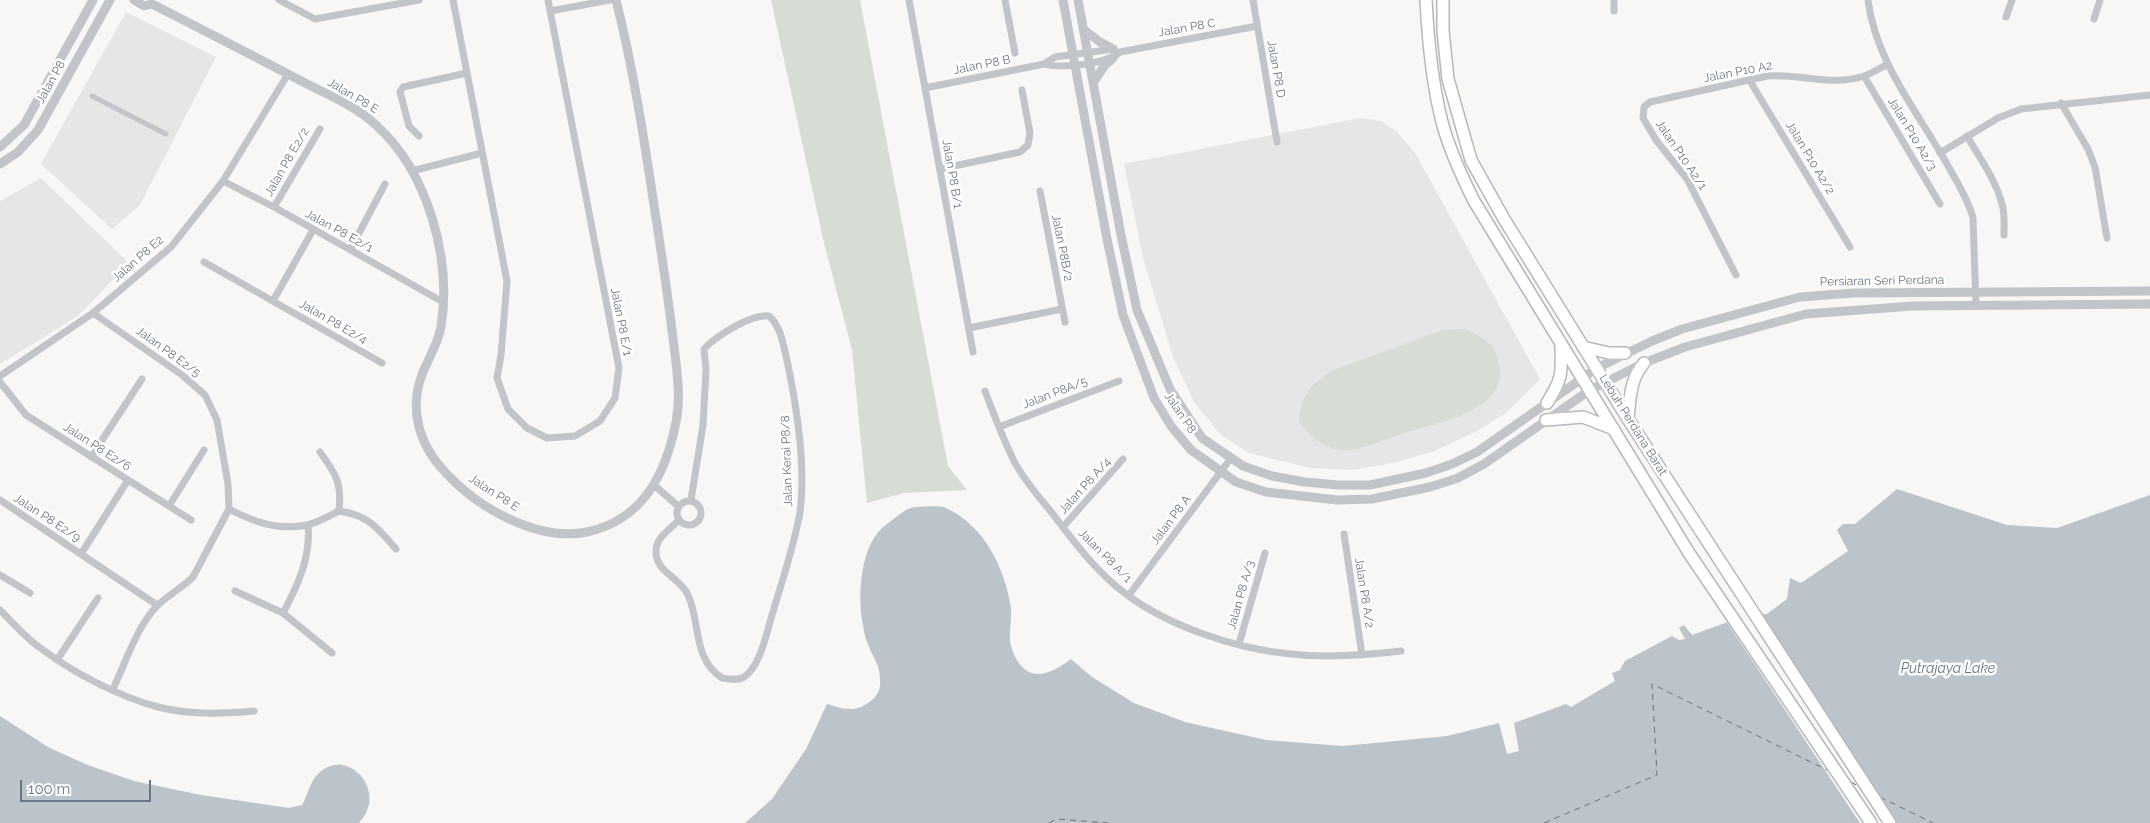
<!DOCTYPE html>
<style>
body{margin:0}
#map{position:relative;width:2150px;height:823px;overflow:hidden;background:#f7f7f5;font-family:Raleway,sans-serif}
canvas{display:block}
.scale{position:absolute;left:20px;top:780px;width:131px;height:22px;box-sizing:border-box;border:2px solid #697684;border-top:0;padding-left:6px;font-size:15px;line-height:18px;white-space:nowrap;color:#697684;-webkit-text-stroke:4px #fff;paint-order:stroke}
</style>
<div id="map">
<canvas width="2150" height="823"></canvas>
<div class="scale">100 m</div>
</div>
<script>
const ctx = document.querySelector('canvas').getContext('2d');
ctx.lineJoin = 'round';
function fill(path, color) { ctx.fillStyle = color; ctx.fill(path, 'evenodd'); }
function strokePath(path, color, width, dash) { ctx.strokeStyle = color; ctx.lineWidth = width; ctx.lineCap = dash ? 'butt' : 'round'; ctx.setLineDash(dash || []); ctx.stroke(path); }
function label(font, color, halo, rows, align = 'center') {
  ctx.font = font + ' Raleway,sans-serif'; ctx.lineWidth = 5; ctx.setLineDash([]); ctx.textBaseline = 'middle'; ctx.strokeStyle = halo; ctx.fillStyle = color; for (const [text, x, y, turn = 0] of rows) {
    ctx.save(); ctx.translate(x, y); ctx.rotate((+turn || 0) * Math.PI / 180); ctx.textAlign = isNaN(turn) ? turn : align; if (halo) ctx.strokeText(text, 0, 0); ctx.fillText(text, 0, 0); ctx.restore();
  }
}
const built = new Path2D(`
 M126 12 216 57 140 205 112 229 41 164Z
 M1360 118 1381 121 1397 132 1415 153 1540 379 1506 413 1477 431 1432 452 1393 463 1352 470 1310 468 1249 453 1221 435 1194 402 1173 357 1143 258 1124 164Z
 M41 178 129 263 78 316 0 364V201Z`);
const green = new Path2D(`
 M771 0H860L948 466 967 490 904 493 867 503 852 350 824 243Z
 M1465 329C1484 338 1495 343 1499 365 1508 412 1438 422 1405 433 1392 437 1362 449 1350 450 1328 452 1312 438 1299 422L1302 402 1311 387 1331 371 1443 330Z`);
const water = new Path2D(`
 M1897 489 2007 525 2057 528 2150 495V823H745L772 799 806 749 827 704C834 706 842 709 849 709 860 710 875 701 879 690 881 686 880 676 879 671 878 663 872 655 869 647 866 641 864 633 863 625 857 596 860 542 887 524 896 518 906 507 916 507 925 507 939 505 946 508 985 526 1005 569 1011 608 1012 620 1008 635 1011 646 1023 684 1046 678 1071 659L1092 677 1134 703 1185 722 1266 740 1343 746 1447 736 1499 723 1507 754 1519 751 1514 723 1566 704 1571 707 1615 681 1612 673 1620 670 1625 661 1672 636 1679 640 1685 639 1679 628 1684 625 1692 635 1728 622 1743 613 1767 614 1787 599 1790 578 1801 583 1848 551 1837 530 1843 524H1855Z
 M0 716 48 747 85 764 134 781 201 795 289 808 302 805C308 795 309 783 318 774 346 745 390 791 359 823H0Z`);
const pier = new Path2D(`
 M1742 611H1758L1897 823H1860L1726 621Z`);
const ferry = new Path2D(`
 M1851 782 1860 787
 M1880 797 1933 823
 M1049 823 1057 819 1108 823
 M1544 823 1657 775 1652 684 1829 771`);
const pedestrian = new Path2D(`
 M92 96 166 134`);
const minor = new Path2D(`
 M279 0 315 19 419 0
 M453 0 507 281 501 355 497 378 508 409 527 428 547 438 575 436 600 421 615 398 619 368 548 0
 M909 0 973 352
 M1005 0 1015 53
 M1253 0 1277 142
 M1868 0C1876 65 1922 117 1952 173 1960 187 1969 202 1973 218L1976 305
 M550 11 610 0
 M1614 11V0
 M2006 17 2012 0
 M2094 19 2100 0
 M1044 64C1062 69 1106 64 1120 52L1257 26
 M1864 76 1940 204
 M1750 81 1850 247
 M925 88 1044 64 1055 57 1114 49
 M2061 103 2088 149 2095 167 2107 238
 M419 136 409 126 400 92 403 87 467 73
 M1967 136C1979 157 1996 180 2002 204 2005 214 2004 225 2004 235
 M1940 153 1998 118 2021 109 2150 95
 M940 169 1020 152 1028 145 1030 133 1022 90
 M412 171 482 153
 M223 181 274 207 443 302
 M1040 191 1065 322
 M274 207 320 129
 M350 250 385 184
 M204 262 382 363
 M1736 275 1687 179 1656 140 1643 118 1644 107 1650 102 1767 76C1799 73 1832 87 1864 76 1872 73 1880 68 1888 64
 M273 301 313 230
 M93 313 182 375 205 395 217 420 228 484 229 509
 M969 328 1062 309
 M0 376 93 313 171 247 223 181 288 74
 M0 382 26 415 191 520
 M985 391C994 415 1003 439 1014 461 1023 479 1039 497 1052 513 1072 539 1092 566 1117 587 1161 624 1234 649 1291 654 1328 658 1364 655 1401 651
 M999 427 1119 381
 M91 457 142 379
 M654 485 678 506
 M0 500 157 605
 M677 513a12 12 0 1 1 24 0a12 12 0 1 1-24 0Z
 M169 506 204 450
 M229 509C254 522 278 531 307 525 317 523 329 516 339 511 342 483 336 474 320 452
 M339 511C368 515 378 528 396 549
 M679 520C669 530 655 538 656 553 657 573 681 578 688 595 701 623 692 658 722 678 729 679 738 681 744 677 760 667 767 632 772 615 782 581 794 547 800 512 806 467 797 409 788 365 784 349 782 327 769 316 751 314 716 336 704 349L706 370 703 425 691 500
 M1063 527 1123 459
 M1344 534 1362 655
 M81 554 128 480
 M0 575 30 593
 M235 591 283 613 332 653
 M1129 595 1231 458
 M0 610C12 622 25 637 39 647 72 672 117 696 158 707 188 715 223 714 254 711
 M283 613C298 585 311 557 308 525
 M1239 644 1265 553
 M57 660 98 598
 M113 689C125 664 137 626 157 606 168 595 182 588 193 577L229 509`);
const tertiary = new Path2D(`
 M134 0 144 6 152 4
 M1063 0 1107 239 1123 315 1154 398 1171 426 1191 450 1236 482 1266 492 1337 500 1372 499 1430 487 1458 478 1484 464 1590 390 1644 363 1685 347 1806 314 1913 306 2150 304
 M1078 0 1121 235 1137 310 1170 389 1202 438 1243 466 1272 476 1305 482 1338 485H1370L1426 473 1452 464 1477 452 1597 368 1652 341 1682 329 1800 297 1854 293 2150 291
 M152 4C203 30 254 56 305 83 329 95 357 107 376 125 428 172 452 259 441 327 438 343 429 358 423 372 408 409 419 445 446 473 478 508 538 542 587 532 643 520 666 474 676 422 681 397 677 371 674 346 670 314 666 283 661 251 648 167 637 83 616 0
 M1083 29 1100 42 1113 49
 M1093 83 1105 65 1113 58
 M0 147 24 125 93 0
 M0 164 18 152 38 130 110 0`);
const primary = new Path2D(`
 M1426 0C1428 40 1432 83 1442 122 1449 149 1461 175 1474 201L1689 553 1871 823
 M1443 0V31L1448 79 1471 160 1504 219 1628 419 1890 823
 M1583 347 1609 353H1625
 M1547 403C1562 379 1562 375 1561 346
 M1628 419C1630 399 1630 379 1644 363
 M1546 420 1583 417 1614 429`);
const streetNames = [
 ["Jalan P8 C",1187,28,-10],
 ["Jalan P8 B",982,65,-11],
 ["Jalan P8 D",1276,69,80],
 ["Jalan P10 A2",1738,72,-11],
 ["Jalan P8",51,82,-61],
 ["Jalan P8 E",353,96,31],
 ["Jalan P10 A2/3",1912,134,59],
 ["Jalan P10 A2/1",1681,155,56],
 ["Jalan P10 A2/2",1810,158,59],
 ["Jalan P8 E2/2",287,162,-60],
 ["Jalan P8 B/1",952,174,80],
 ["Jalan P8 E2/1",339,231,29],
 ["Jalan P8B/2",1062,248,79],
 ["Jalan P8 E2",138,259,-41],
 ["Persiaran Seri Perdana",1882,281,-1],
 ["Jalan P8 E2/4",333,322,30],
 ["Jalan P8 E/1",621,322,79],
 ["Jalan P8 E2/5",168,352,36],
 ["Jalan P8A/5",1055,393,-21],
 ["Jalan P8",1180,413,56],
 ["Lebuh Perdana Barat",1633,425,58],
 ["Jalan P8 E2/6",97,447,33],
 ["Jalan Kerai P8/8",787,461,-92],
 ["Jalan P8 A/4",1085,486,-48],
 ["Jalan P8 E",494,493,33],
 ["Jalan P8 E2/9",47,518,33],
 ["Jalan P8 A",1171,520,-53],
 ["Jalan P8 A/1",1105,556,45],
 ["Jalan P8 A/2",1364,593,81],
 ["Jalan P8 A/3",1241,595,-74]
];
const waterNames = [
 ["Putrajaya Lake",1948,669]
];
fill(built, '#e5e6e6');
fill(green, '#d7dcd4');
fill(water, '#bbc4ca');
fill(pier, '#f7f7f5');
strokePath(ferry, '#64777f', 1, [6, 5]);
strokePath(primary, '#b5b8bc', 14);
strokePath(pedestrian, '#c1c4c8', 5);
strokePath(minor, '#c1c4c8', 7);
strokePath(tertiary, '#c1c4c8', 9);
strokePath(primary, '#fff', 11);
label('12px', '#697684', '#fff', streetNames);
label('italic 14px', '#64777f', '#fff', waterNames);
</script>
